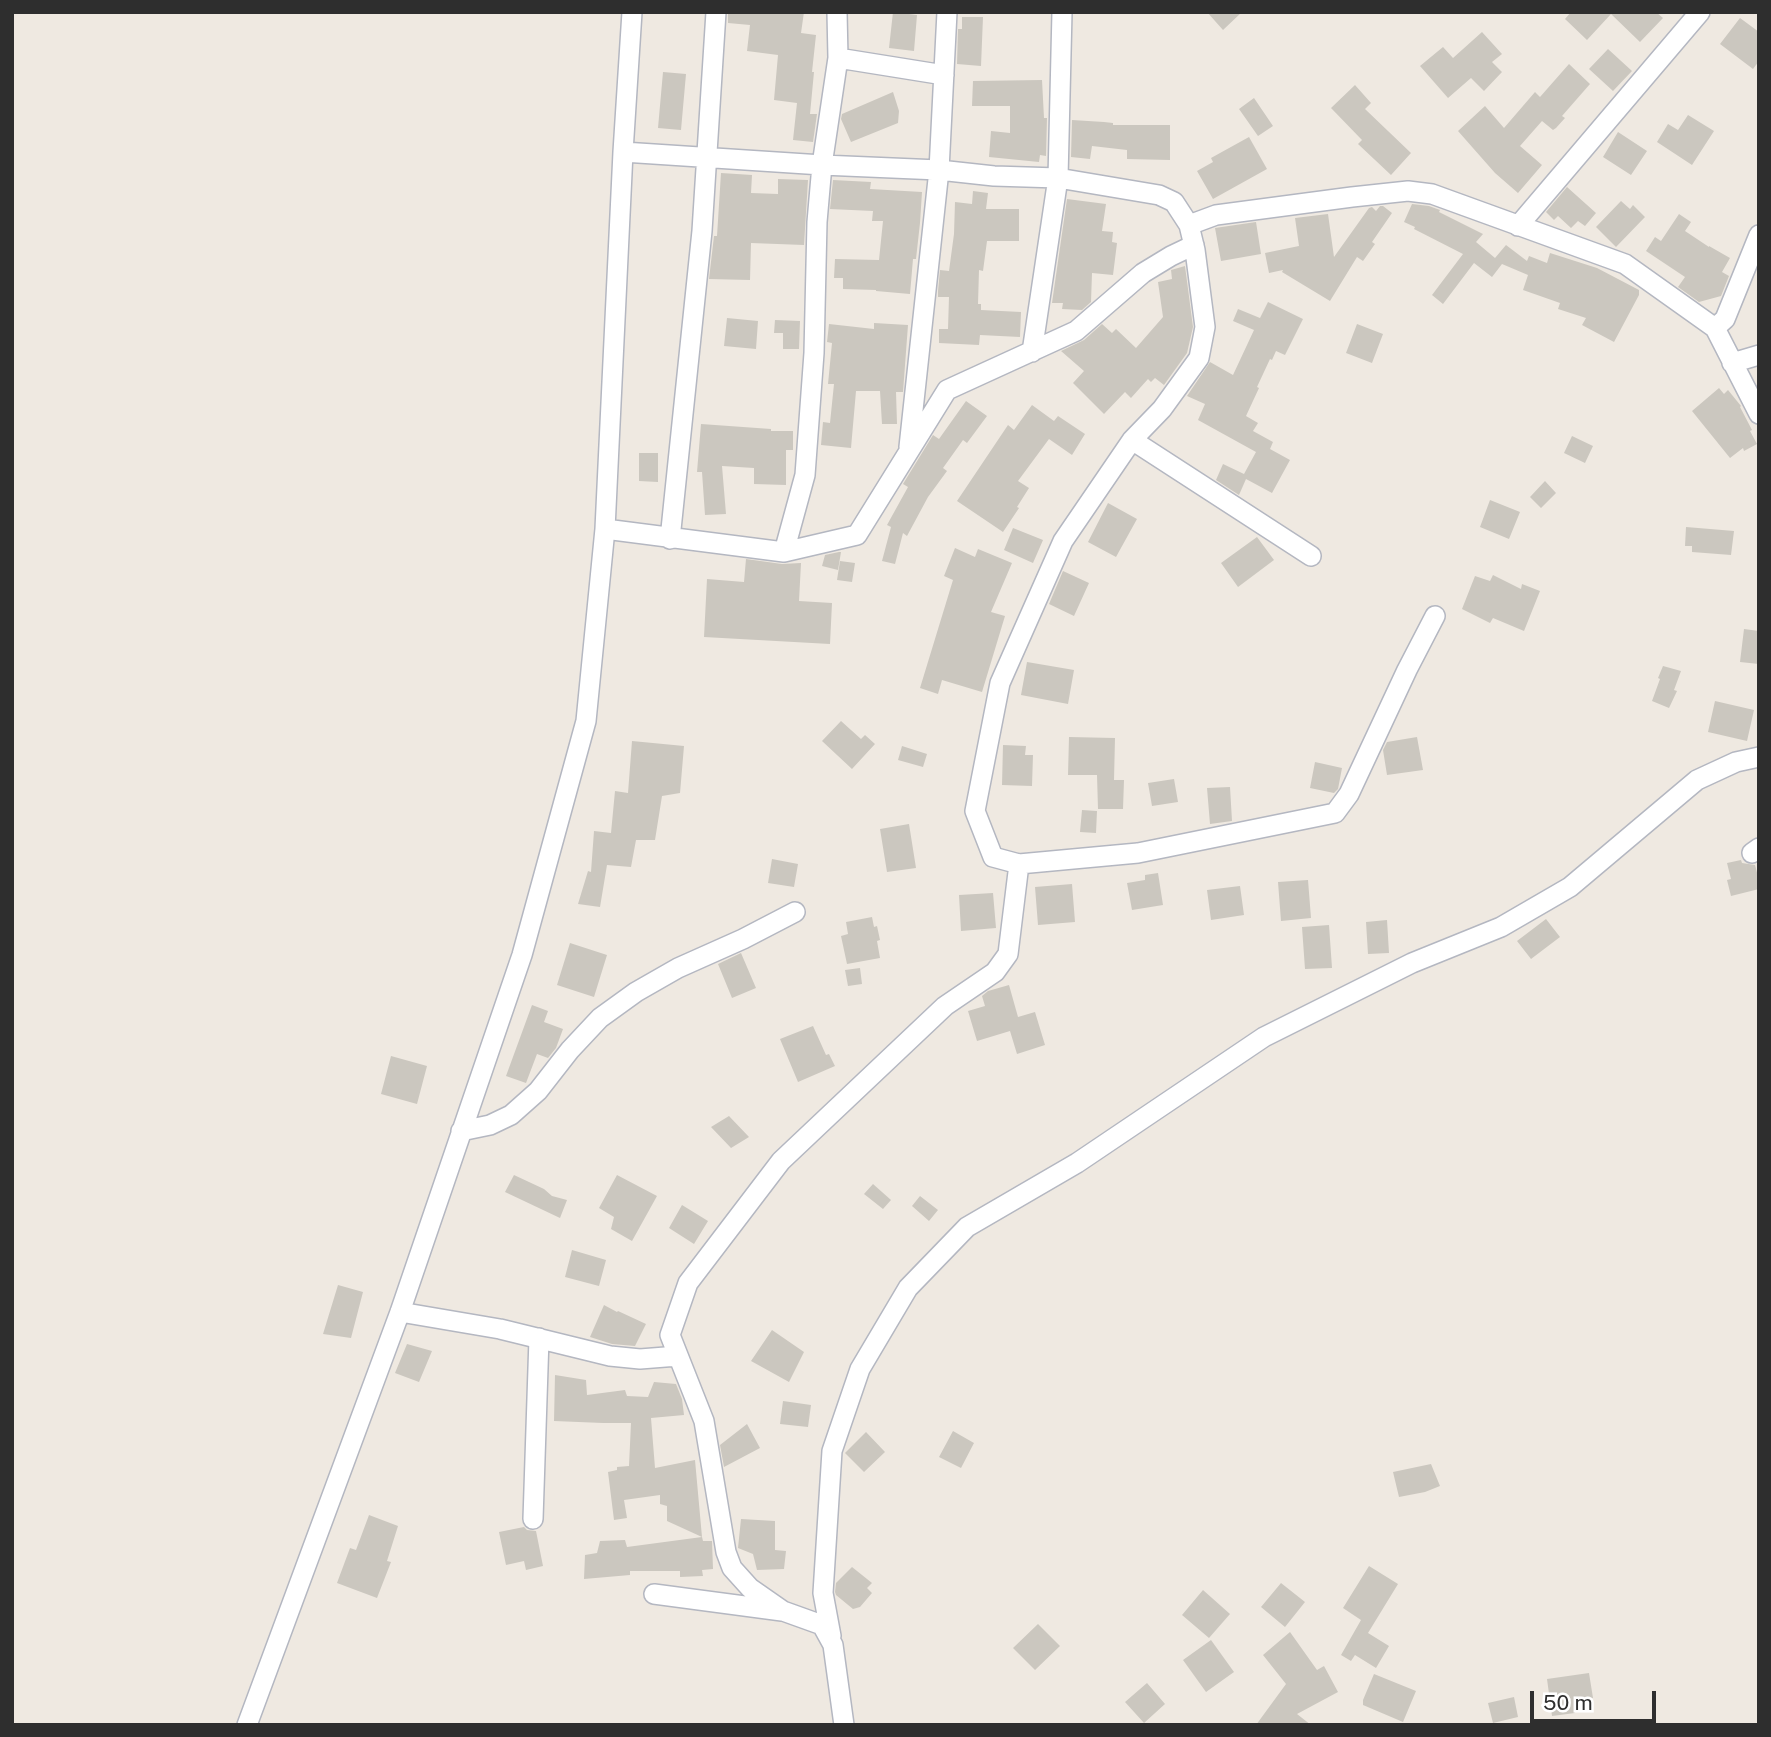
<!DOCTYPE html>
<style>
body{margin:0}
#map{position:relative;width:1771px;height:1737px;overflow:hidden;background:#efe9e1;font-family:"Public Sans",sans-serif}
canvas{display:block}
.frame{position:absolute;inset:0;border:14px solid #2e2e2e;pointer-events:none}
.scale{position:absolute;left:1530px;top:1691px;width:126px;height:32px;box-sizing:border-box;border:4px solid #2e2e2e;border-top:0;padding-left:9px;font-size:21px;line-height:24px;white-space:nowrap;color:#2e2e2e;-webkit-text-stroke:5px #fff;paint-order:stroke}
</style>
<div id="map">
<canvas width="1771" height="1737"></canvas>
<div class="frame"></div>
<div class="scale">50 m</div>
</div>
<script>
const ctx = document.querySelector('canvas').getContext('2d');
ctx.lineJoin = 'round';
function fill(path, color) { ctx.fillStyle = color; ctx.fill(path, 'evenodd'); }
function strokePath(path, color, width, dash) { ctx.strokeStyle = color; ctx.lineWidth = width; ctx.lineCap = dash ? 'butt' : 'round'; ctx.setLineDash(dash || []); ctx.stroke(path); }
const building = new Path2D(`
 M728 12H804L801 33 816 35 812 72H814L810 114H817L813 142 793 140 797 103 774 100 778 55 747 51 750 25 728 23Z
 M893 12 917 15 914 51 889 48Z
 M1207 12H1242L1223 30Z
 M1571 12H1656L1663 18 1640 42 1611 14 1587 40 1565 19Z
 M962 17H983L981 66 957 64 958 29H962Z
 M1740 18 1759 32V61L1753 69 1720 44Z
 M1482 32 1502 54 1492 62 1502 72 1484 91 1471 78 1448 98 1420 66 1443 47 1453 58Z
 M1608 49 1632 71 1613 91 1589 69Z
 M1569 64 1590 84 1562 116 1565 118 1556 128 1553 130 1542 121 1520 146 1542 165 1518 193 1495 173 1458 131 1485 106 1504 128 1535 92 1540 97Z
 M663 72 686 74 681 130 658 128Z
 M1042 80 1044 118H1047L1046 156 1040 155 1039 162 989 157 991 131 1010 133V106H972L973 81Z
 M1355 85 1371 103 1365 109 1411 153 1391 175 1358 144 1362 140 1331 108Z
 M893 92 899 111 898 123 851 142 841 119 842 114Z
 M1254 98 1273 126 1258 136 1239 109Z
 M1688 115 1714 131 1692 165 1657 142 1668 124 1678 130Z
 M1072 120 1104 122 1113 123V125H1170V160L1127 159V150L1092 146 1090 159 1071 157Z
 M1618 132 1647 151 1631 175 1603 157Z
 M1249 137 1267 169 1213 199 1197 171 1213 162 1211 158Z
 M721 173 752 175 751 193 778 194V179L808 180 804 245 751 243 750 280 709 279 714 236H717Z
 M833 180 871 182 870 189 922 192 920 223 916 259H913L910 294 876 291V290L843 289V278H834L835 259 879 260 883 221H872L873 211 830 209Z
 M1567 187 1596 213 1585 226 1578 221 1571 228 1558 216 1554 220 1546 212Z
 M973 191 988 193 986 209H1019V241H987L983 271 979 270 978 304H981V310L1021 312 1020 337 980 335 979 345 939 343V329H948L949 297H938V291L940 270 949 271 954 234 955 202 972 204Z
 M1067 199 1106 204 1102 231 1113 232 1112 242 1117 243 1113 275 1092 273 1091 302 1082 310 1062 309 1063 303H1052Z
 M1621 201 1630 209 1633 205 1645 217 1616 247 1596 227Z
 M1412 204 1429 206 1440 210 1439 212 1483 234 1476 242 1495 258 1506 245 1527 261 1529 256 1547 263 1550 253 1597 268 1639 290V295L1614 342 1582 325 1586 318 1558 309 1560 303 1523 290 1528 275 1502 264 1492 277 1474 263 1443 304 1432 295 1463 254 1414 229 1415 227 1404 222Z
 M1380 206H1383L1392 213 1372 242 1375 244 1363 261 1357 257 1330 301 1282 272 1283 270 1269 273 1265 253 1299 246 1295 218 1328 214 1334 257 1369 208 1372 207 1376 211Z
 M1679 214 1691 222 1685 231 1709 247V246L1730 258 1722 272 1729 276 1721 296 1699 302 1678 287 1685 277 1646 251 1655 237 1661 241Z
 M1256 222 1261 254 1221 261 1215 228Z
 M1185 266 1193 327 1187 353 1164 385 1155 378 1151 382 1148 379 1131 398 1125 392 1104 414 1073 383 1084 371 1061 351 1084 340 1102 324 1112 333 1116 329 1136 348 1163 317 1158 282 1172 279 1171 270Z
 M1268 302 1303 319 1285 355 1276 351 1272 360 1270 359 1257 387 1259 388 1246 416 1258 423 1253 431 1273 442 1270 449 1290 460 1272 493 1246 479 1239 495 1216 480 1223 464 1244 474 1256 452 1198 420 1205 404 1187 396 1210 362 1233 375 1254 330 1233 321 1238 309 1260 318Z
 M727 318 758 321 756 349 724 346Z
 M775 320 800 321 799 349H783V333H774Z
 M874 323 908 325 903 392H896L897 424H882L880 391H856L851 448 821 445 823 422 830 423 834 384H828L832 343 827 342 829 324 874 329Z
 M1357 324 1383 334 1372 363 1346 353Z
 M1719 388 1724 394 1728 390 1741 406 1740 407 1752 430 1750 431 1757 444 1744 451 1743 448 1730 458 1692 411Z
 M966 401 987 416 967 443 963 440 943 468 947 471 928 497 907 536 903 533 895 564 882 561 891 527 887 525 908 487 903 484 933 435 939 439Z
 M1032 405 1054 421 1058 416 1085 434 1072 455 1049 439 1018 481 1029 488 1017 507 1019 508 1003 532 957 501 1008 425 1014 430Z
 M701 424 771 429V431H793V450H786V485L754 484V468L722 466 726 514 705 515 702 472H697Z
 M1572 436 1593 446 1585 463 1564 453Z
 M639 453H658V482L639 481Z
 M1545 481 1556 493 1541 508 1530 497Z
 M1490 500 1520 512 1509 539 1480 527Z
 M1108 503 1137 519 1116 557 1088 542Z
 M1686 527 1734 531 1731 555 1692 552V546H1685Z
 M1013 528 1043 540 1033 563 1004 550Z
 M1257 537 1274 560 1238 587 1221 563Z
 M955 548 975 557 978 549 1012 563 991 612 1005 616 982 692 942 680 938 694 920 688 953 580 944 576Z
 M839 552H841L838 570 822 566 825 555Z
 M746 559 782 564 801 563 799 601 832 603 830 644 704 637 707 579 744 582Z
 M840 561 855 563 852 582 837 580Z
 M1063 571 1089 583 1074 616 1049 604Z
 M1493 575 1521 589 1522 584 1540 591 1524 631 1493 618 1490 623 1462 609 1475 576 1490 581Z
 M1744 629 1759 631V664L1740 662Z
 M1027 662 1074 670 1068 704 1021 695Z
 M1663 666 1681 671 1674 690 1677 691 1669 708 1652 701 1660 679 1658 678Z
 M1715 701 1754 710 1747 741 1708 732Z
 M841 721 861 739 865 735 875 744 852 769 822 741Z
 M1069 737 1115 738 1114 780H1124L1123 809H1098L1097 775H1068Z
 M1417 737 1423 770 1387 775 1383 750 1387 742Z
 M632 741 684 746 680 793 662 796 655 840H636L631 867 607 865 600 907 578 904 588 871 591 872 594 831 611 833 615 791 628 793Z
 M1003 745 1026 746 1025 755H1033L1032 786 1002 785Z
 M902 746 927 754 923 767 898 760Z
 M1315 762 1342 768 1338 789 1334 793 1310 788Z
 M1174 779 1178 802 1152 806 1148 783Z
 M1230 787 1232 821 1210 824 1207 788Z
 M1082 810 1097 811 1096 833 1080 832Z
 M909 824 916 868 887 872 880 829Z
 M772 859 798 864 794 887 768 883Z
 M1741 860 1742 863 1755 865 1759 880V889L1731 896 1727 880 1731 879 1727 863Z
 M1158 873 1163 905 1132 910 1127 883 1145 880V875Z
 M1308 880 1311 918 1281 921 1278 882Z
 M1072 884 1075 922 1038 925 1035 887Z
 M1240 886 1244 915 1211 920 1207 890Z
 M993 893 996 928 961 931 959 895Z
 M872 917 874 927 877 926 880 940 877 941 880 958 847 964 841 936 848 934 846 922Z
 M1546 919 1560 937 1531 959 1517 941Z
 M1387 920 1389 953 1368 954 1366 922Z
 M1329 925 1332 968 1305 969 1302 927Z
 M570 943 607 955 594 997 557 985Z
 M741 953 756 988 732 998 718 964Z
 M860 968 862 984 848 986 845 970Z
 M1009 985 1018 1017 1035 1012 1045 1045 1017 1054 1010 1031 977 1041 968 1011 985 1006 982 996 988 991Z
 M532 1005 548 1011 544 1022 563 1029 556 1048 548 1058 537 1054 526 1083 506 1076Z
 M813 1026 826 1055 829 1054 835 1066 798 1082 780 1039Z
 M391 1056 427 1066 417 1104 381 1094Z
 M729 1116 749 1137 731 1148 711 1127Z
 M514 1175 544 1189 552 1196 567 1200 560 1218 505 1192Z
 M617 1175 657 1196 632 1241 611 1229 614 1217 599 1208Z
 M873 1184 891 1200 883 1209 864 1194Z
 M920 1196 938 1210 929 1221 912 1206Z
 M682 1205 708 1221 694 1244 669 1228Z
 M572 1250 606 1260 599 1286 565 1277Z
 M338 1285 363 1292 351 1338 323 1334Z
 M604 1305 617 1312 618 1311 646 1324 635 1346 612 1344 590 1337Z
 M772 1330 804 1352 789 1382 751 1361Z
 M407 1344 432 1351 419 1382 395 1373Z
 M555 1375 586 1380 587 1395 625 1390 627 1396 648 1397 654 1382 676 1384 682 1399 684 1415 651 1418 655 1468 695 1460 702 1537 667 1521V1506L660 1504V1495L624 1500 627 1518 614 1520 608 1472 617 1470V1467L629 1466 631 1423H603L554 1421Z
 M783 1401 811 1405 808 1427 780 1424Z
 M747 1424 760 1448 724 1467 720 1445Z
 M953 1431 974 1443 961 1468 939 1457Z
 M866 1432 885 1452 864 1472 845 1453Z
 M1431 1464 1440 1486 1425 1492 1399 1497 1393 1472Z
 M369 1515 398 1526 387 1561 391 1562 377 1598 337 1583 350 1548 356 1550Z
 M741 1519 775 1521V1550L786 1551 784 1569 757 1570 753 1554 738 1548Z
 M524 1527 527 1530 536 1531 543 1566 526 1570 524 1561 506 1565 499 1532Z
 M702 1537 703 1541H712L713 1569 702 1570 703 1576 680 1577V1571H630V1575L584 1579 585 1555 597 1553 600 1541 625 1540 627 1547Z
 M1369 1566 1398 1584 1368 1633 1389 1646 1376 1668 1355 1655 1351 1661 1341 1655 1361 1620 1343 1608Z
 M852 1567 872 1583 867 1588 872 1593 860 1607 853 1609 836 1595 835 1592 836 1583Z
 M1281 1583 1305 1602 1285 1627 1261 1607Z
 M1203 1590 1230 1614 1209 1638 1182 1615Z
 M1038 1624 1060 1646 1035 1670 1013 1648Z
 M1290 1632 1317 1670 1324 1666 1338 1692 1297 1714 1311 1725H1256L1286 1684 1263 1655Z
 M1211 1640 1234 1672 1206 1692 1183 1660Z
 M1589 1673 1593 1698 1574 1701 1575 1713 1552 1716 1547 1679Z
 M1374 1674 1416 1691 1403 1722 1363 1705V1700Z
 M1147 1683 1165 1704 1144 1723 1125 1702Z
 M1514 1697 1518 1717 1493 1723 1488 1703Z`);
const minor = new Path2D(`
 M838 58 944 75
 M623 152 822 165 939 170 994 176 1058 178 1159 195 1174 202 1189 225 1195 250 1205 327 1199 358 1162 409 1132 440 1063 541 1000 683 975 811 993 857 1019 864 1008 954 995 972 945 1006 781 1161 688 1283 670 1335 704 1421 726 1552 732 1568 750 1588 783 1611 822 1625 833 1645 844 1725
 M1189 225 1216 215 1352 197 1408 191 1432 194 1625 264 1715 328 1759 414
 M1518 226 1700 12
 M1715 328 1725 319 1759 235
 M1032 352 1058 178 1062 12
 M1732 363 1759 355
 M1132 440 1311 556
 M909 447 939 170 947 12
 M605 529 784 552 857 535 947 390 1076 331 1143 273 1171 256 1194 245
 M670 539 702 231 716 12
 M784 552 805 475 814 353 817 222 822 165 838 58 837 12
 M1752 853 1759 848
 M1019 864 1138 853 1335 813 1349 794 1407 670 1435 616
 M461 1131 490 1125 511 1115 538 1091 570 1050 600 1018 636 992 678 968 743 939 795 912
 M400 1312 500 1329 610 1356 640 1359 678 1356
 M533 1519 539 1338
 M654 1594 782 1611
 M831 1636 823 1593 832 1451 860 1369 908 1288 967 1227 1077 1163 1264 1037 1412 963 1501 927 1570 887 1697 780 1736 762 1759 757
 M247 1725 400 1312 522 955 586 721 605 529 623 152 632 12`);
fill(building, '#cbc7bf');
strokePath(minor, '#b4b7c1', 22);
strokePath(minor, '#fff', 19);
</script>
